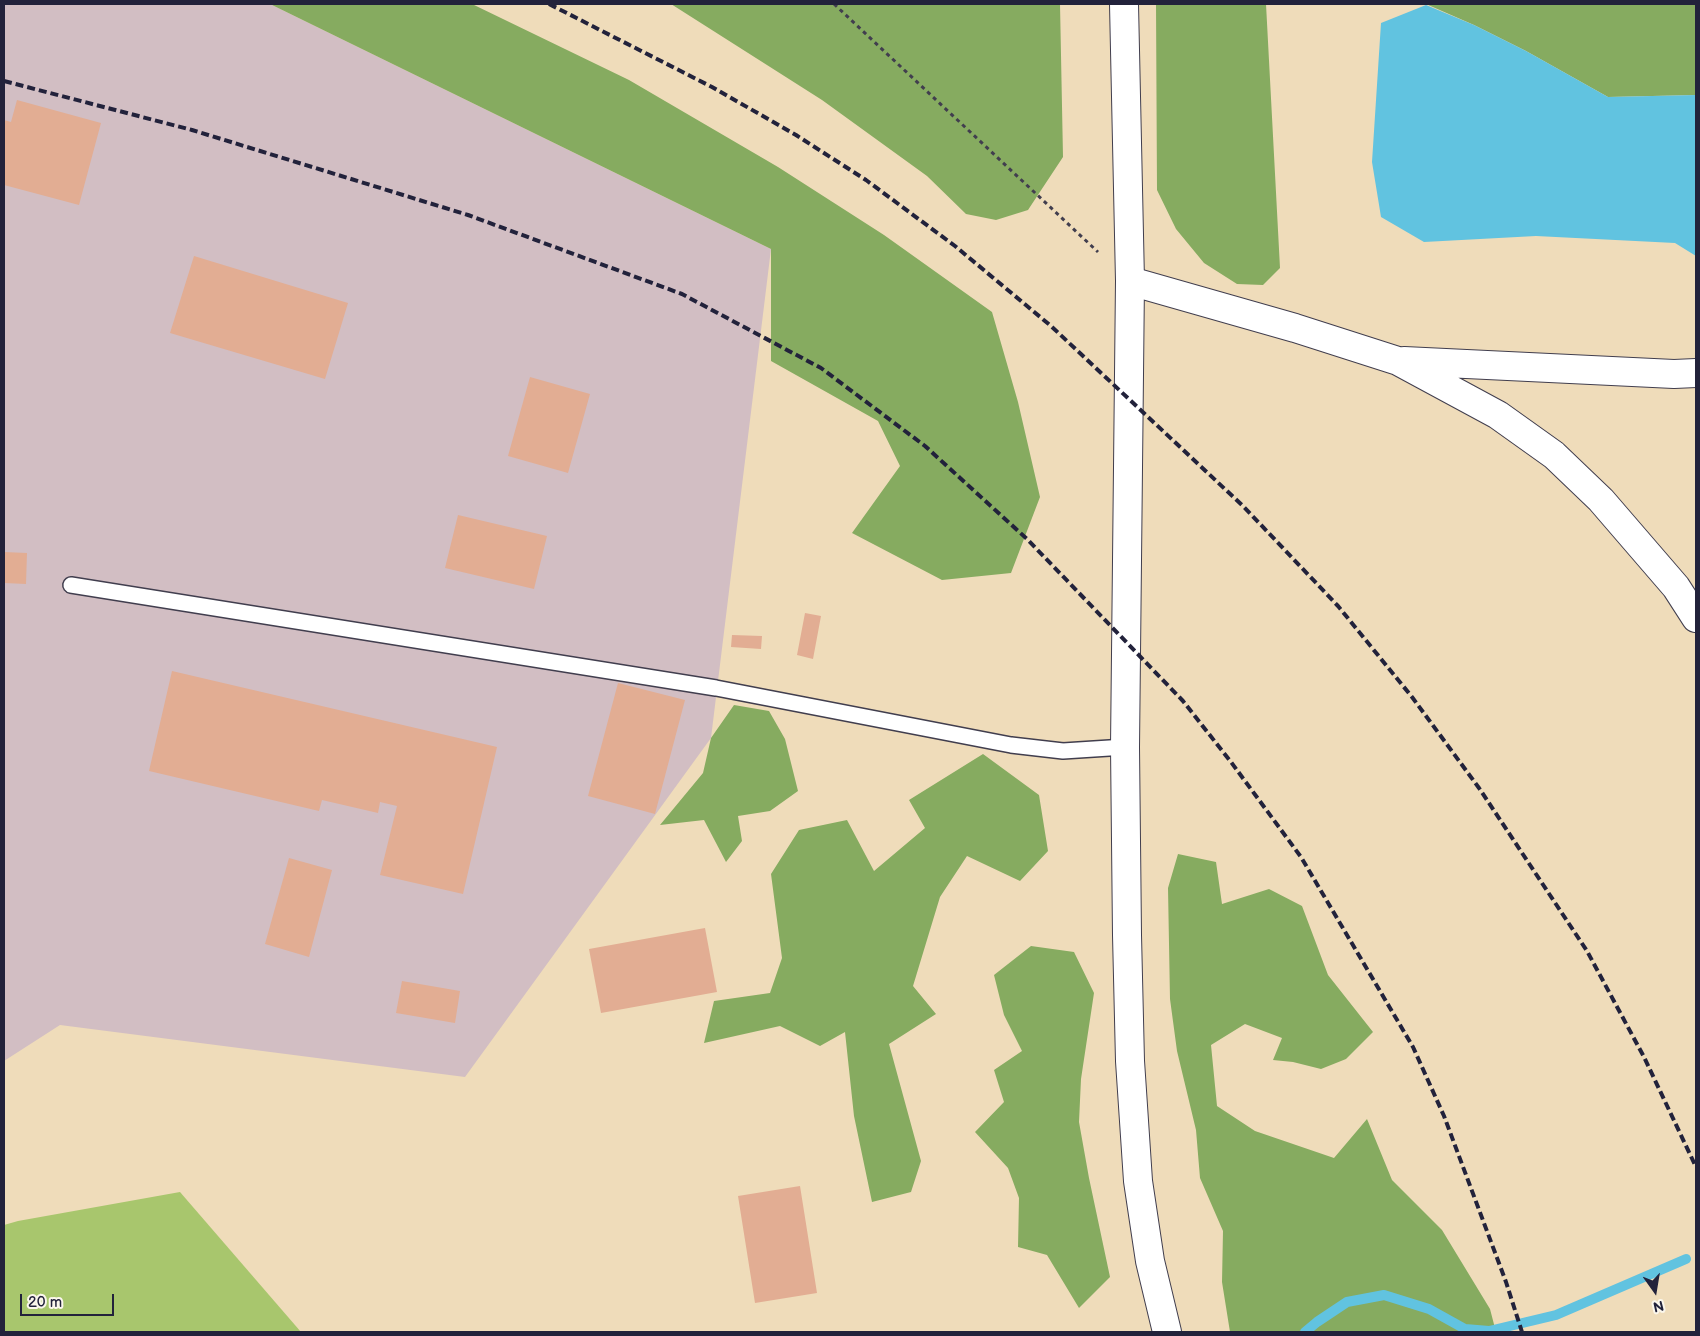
<!DOCTYPE html>
<style>
body{margin:0}
#map{position:relative;width:1700px;height:1336px;overflow:hidden;background:#efdcba;font-family:"Balsamiq Sans",sans-serif}
canvas{display:block}
.frame{position:absolute;inset:0;border:5px solid #22223b;pointer-events:none}
.north{position:absolute;left:1630px;top:1266px;width:50px;height:50px;-webkit-text-stroke:4px #fbf7ec;paint-order:stroke;rotate:167deg;font-size:14px;font-weight:700;line-height:20px;text-align:center;color:#22223b}
.north::after{content:'';display:block;margin:auto;width:18px;height:22px;background:#22223b;clip-path:polygon(50% 0,100% 100%,50% 72%,0 100%)}
.scale{position:absolute;left:20px;top:1294px;width:94px;height:22px;box-sizing:border-box;border:2px solid #22223b;border-top:0;padding-left:6px;font-size:15px;line-height:18px;white-space:nowrap;color:#22223b;-webkit-text-stroke:4px #fbf7ec;paint-order:stroke}
</style>
<div id="map">
<canvas width="1700" height="1336"></canvas>
<div class="frame"></div>
<div class="north">N</div>
<div class="scale">20 m</div>
</div>
<script>
const ctx = document.querySelector('canvas').getContext('2d');
ctx.lineJoin = 'round';
function fill(path, color) { ctx.fillStyle = color; ctx.fill(path, 'evenodd'); }
function strokePath(path, color, width, dash) { ctx.strokeStyle = color; ctx.lineWidth = width; ctx.lineCap = dash ? 'butt' : 'round'; ctx.setLineDash(dash || []); ctx.stroke(path); }
const industrial = new Path2D(`
 M4 4H270L771 249 711 738 465 1077 60 1025 4 1061Z`);
const green = new Path2D(`
 M180 1192 301 1332H4V1225L18 1221Z`);
const forest = new Path2D(`
 M270 4H472L629 80 778 167 884 235 992 312 1018 402 1040 497 1011 573 942 580 852 533 900 466 878 421 771 361V249Z
 M671 4H1060L1063 157 1028 210 996 220 966 214 927 176 822 100Z
 M1156 4H1266L1280 268 1263 285 1237 284 1204 263 1176 229 1157 190Z
 M1426 4H1696V95L1608 97 1526 51 1474 25Z
 M734 705 769 711 785 739 798 791 770 811 738 816 742 841 726 862 704 820 660 825 703 773 711 738Z
 M983 754 1039 795 1048 851 1020 881 967 856 940 897 913 986 936 1014 889 1044 921 1161 911 1192 872 1202 854 1116 845 1032 820 1046 780 1026 704 1043 714 1001 770 993 782 958 771 874 799 830 847 820 874 871 925 828 909 800Z
 M1178 854 1216 862 1222 904 1269 889 1302 906 1328 975 1373 1032 1346 1059 1321 1069 1293 1062 1273 1060 1282 1038 1245 1024 1211 1045 1217 1106 1255 1131 1334 1158 1367 1119 1392 1180 1442 1230 1490 1309 1496 1332H1230L1222 1282 1223 1231 1200 1178 1196 1130 1177 1051 1170 999 1168 888Z
 M1031 946 1074 952 1094 993 1081 1079 1079 1122 1089 1178 1110 1277 1079 1308 1047 1255 1018 1247 1019 1198 1008 1168 975 1132 1004 1102 994 1070 1022 1051 1004 1015 994 975Z`);
const water = new Path2D(`
 M1426 5 1474 25 1526 51 1608 97 1696 95V256L1675 243 1536 236 1424 242 1381 217 1372 162 1381 23Z`);
const stream = new Path2D(`
 M1305 1332 1317 1322 1347 1302 1384 1295 1429 1309 1465 1329 1489 1331 1556 1315 1686 1259`);
const building = new Path2D(`
 M17 100 101 123 79 205 4 185V120L11 122Z
 M194 256 348 303 325 379 170 333Z
 M530 377 590 394 568 473 508 456Z
 M458 515 547 536 534 589 445 568Z
 M4 552 27 553 26 584 4 583Z
 M805 613 821 616 813 659 797 655Z
 M732 635 762 636 761 649 731 647Z
 M172 671 497 747 463 894 380 875 397 806 380 802 378 813 322 800 319 811 149 771Z
 M618 683 685 700 655 814 588 796Z
 M289 858 332 870 309 957 265 944Z
 M705 928 717 992 601 1013 589 949Z
 M402 981 460 991 455 1023 396 1013Z
 M800 1186 817 1293 755 1303 738 1196Z`);
const path = new Path2D(`
 M834 4 1098 252`);
const lane = new Path2D(`
 M71 585 716 688 1011 745 1063 751 1125 747`);
const street = new Path2D(`
 M1130 281 1295 328 1398 361 1498 415 1554 455 1601 500 1676 587 1696 618
 M1404 361 1674 374 1696 373`);
const primary = new Path2D(`
 M1124 4 1130 281 1125 747 1127 935 1130 1061 1138 1181 1150 1261 1167 1332`);
const rail = new Path2D(`
 M549 4 712 87 796 135 866 180 955 246 1051 326 1243 506 1338 606 1412 697 1479 788 1587 951 1644 1057 1696 1167
 M4 81 192 130 468 215 682 294 821 368 925 446 1027 539 1183 701 1231 762 1301 857 1413 1047 1444 1116 1506 1282 1522 1332`);
fill(industrial, '#d2bec3');
fill(green, '#a8c66d');
fill(forest, '#86ab60');
fill(water, '#61c3e0');
strokePath(stream, '#61c3e0', 10);
fill(building, '#e2ad93');
strokePath(lane, '#413e4e', 18);
strokePath(street, '#413e4e', 30);
strokePath(primary, '#413e4e', 30);
strokePath(path, '#413e4e', 3, [4, 4]);
strokePath(lane, '#fff', 15);
strokePath(street, '#fff', 28);
strokePath(primary, '#fff', 28);
strokePath(rail, '#22223b', 4, [8, 4]);
</script>
